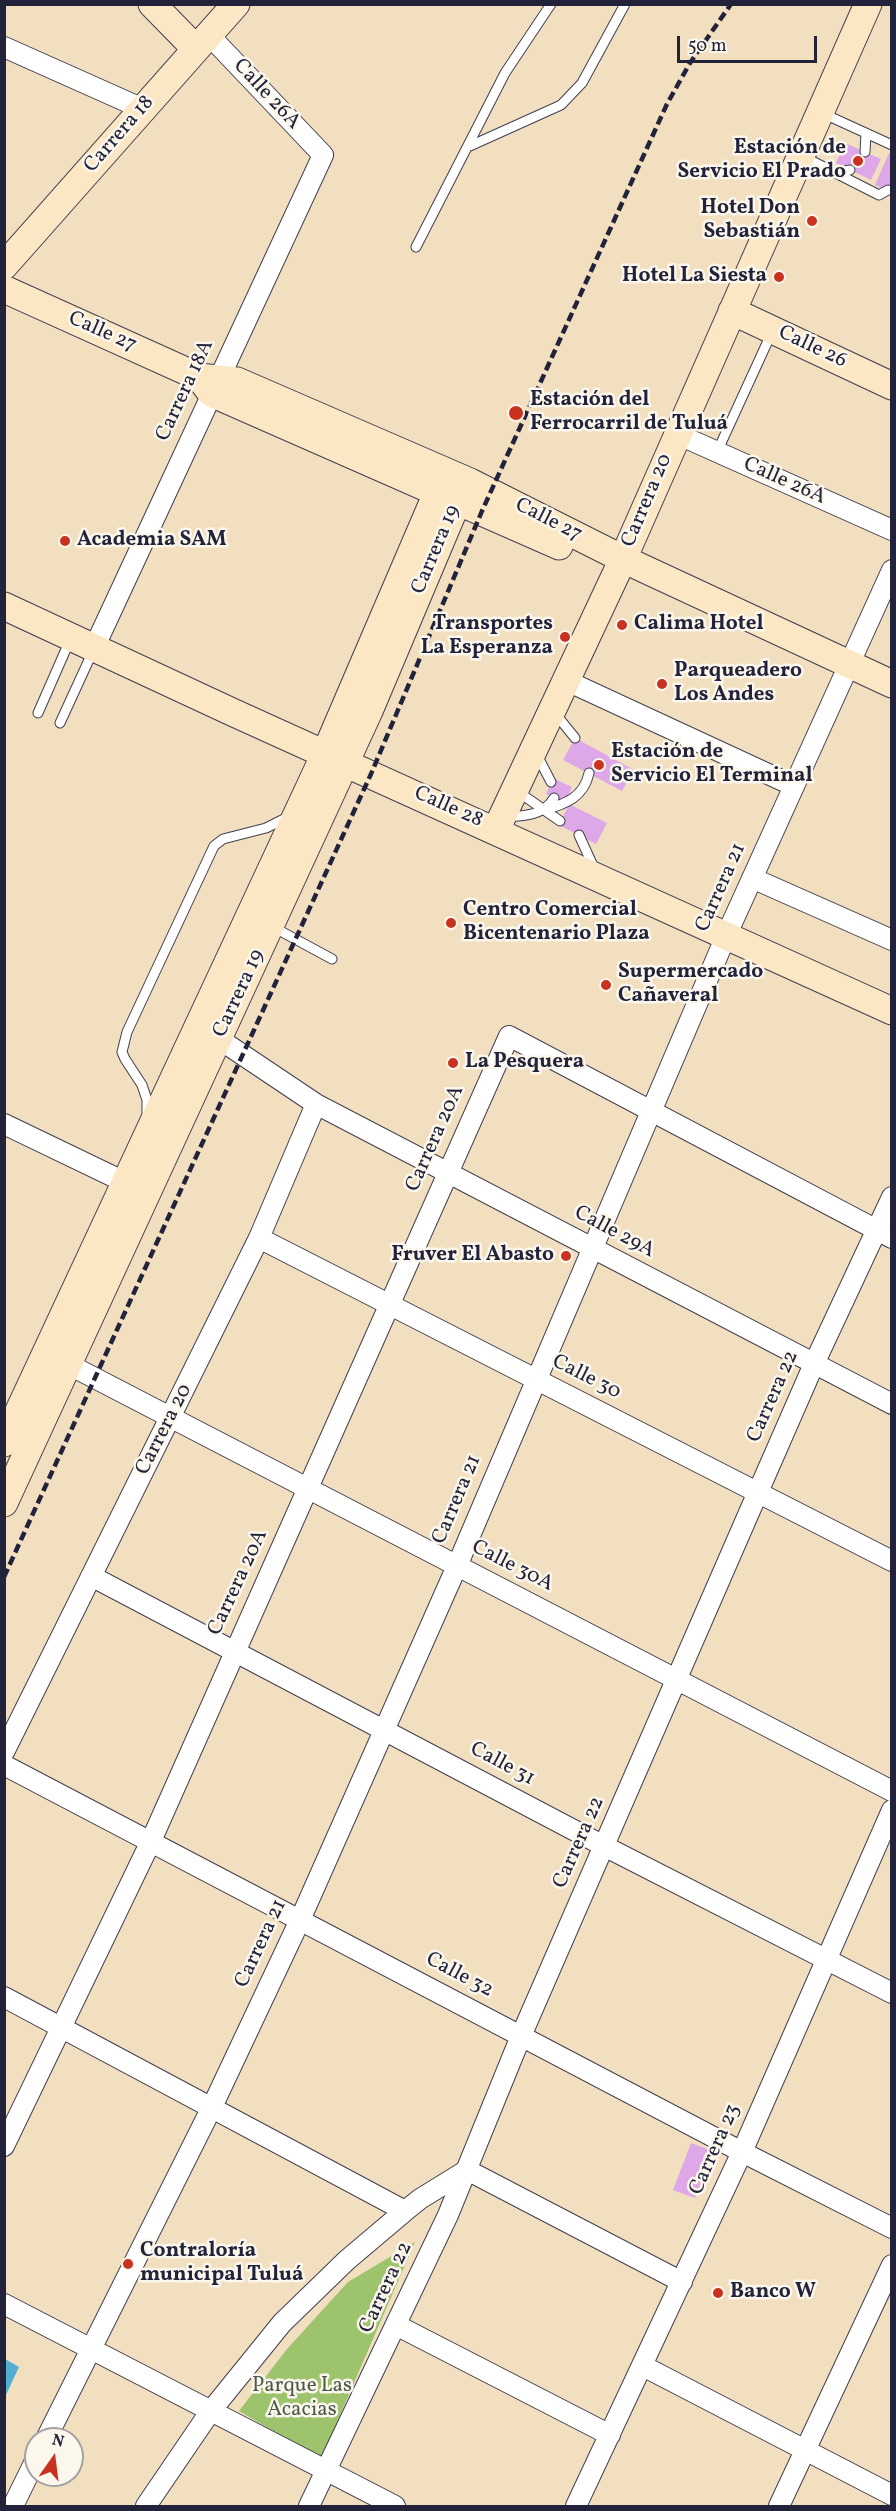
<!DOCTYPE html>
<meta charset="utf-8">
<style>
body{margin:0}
#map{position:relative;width:896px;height:2511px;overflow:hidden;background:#f2dfc0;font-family:Vollkorn,serif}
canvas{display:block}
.frame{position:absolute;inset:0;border:6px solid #22223b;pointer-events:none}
.north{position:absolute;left:24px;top:2427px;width:60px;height:60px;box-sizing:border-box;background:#fbf7ec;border:2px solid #a4a2a5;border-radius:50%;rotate:14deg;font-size:16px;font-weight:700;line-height:24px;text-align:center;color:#22223b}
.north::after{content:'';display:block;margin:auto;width:21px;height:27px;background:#c8321e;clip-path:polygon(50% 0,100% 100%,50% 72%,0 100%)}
.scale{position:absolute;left:677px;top:36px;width:140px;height:27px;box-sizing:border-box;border:3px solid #22223b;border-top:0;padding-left:8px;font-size:18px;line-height:21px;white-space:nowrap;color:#22223b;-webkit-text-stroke:4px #fbf7ec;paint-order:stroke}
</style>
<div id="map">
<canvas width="896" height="2511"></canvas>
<div class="frame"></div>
<div class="north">N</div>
<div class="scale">50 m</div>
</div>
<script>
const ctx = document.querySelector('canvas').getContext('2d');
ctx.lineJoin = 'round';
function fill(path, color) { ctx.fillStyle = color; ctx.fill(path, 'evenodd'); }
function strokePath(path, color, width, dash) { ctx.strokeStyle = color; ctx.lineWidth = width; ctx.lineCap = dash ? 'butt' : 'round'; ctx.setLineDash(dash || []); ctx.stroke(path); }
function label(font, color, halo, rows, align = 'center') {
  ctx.font = font + ' Vollkorn,serif'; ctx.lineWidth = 5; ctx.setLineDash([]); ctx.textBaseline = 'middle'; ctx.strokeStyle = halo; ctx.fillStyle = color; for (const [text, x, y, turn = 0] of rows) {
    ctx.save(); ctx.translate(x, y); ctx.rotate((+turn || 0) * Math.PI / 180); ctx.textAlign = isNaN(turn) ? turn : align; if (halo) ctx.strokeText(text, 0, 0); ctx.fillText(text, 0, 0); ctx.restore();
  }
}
const green = new Path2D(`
 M415 2242 321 2459 239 2411 287 2349 348 2282Z`);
const water = new Path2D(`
 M5 2359 19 2367 5 2397Z`);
const building = new Path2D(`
 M845 143 881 159 871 180 836 163Z
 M889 153 892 155V192L875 185Z
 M575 738 634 770 622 791 563 760Z
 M553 778 572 787 565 803 546 794Z
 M569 804 607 823 596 844 559 825Z
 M691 2143 713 2151 695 2198 673 2190Z`);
const lane = new Path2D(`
 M822 113 892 145
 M470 146 561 105 582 83 625 4
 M865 152 866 133
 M804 157 879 195 888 190
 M834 173 850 170
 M416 247 505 73 551 4
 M717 452 772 332
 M554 712 575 738
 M38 713 70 640
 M60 723 93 651
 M537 755 551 782
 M517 791 560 821
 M544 810C566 804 584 797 589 773
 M507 817C525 816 544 815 554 798
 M579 835 594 868
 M273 927 332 959
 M147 1115V1100L142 1085 125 1059 122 1052 127 1032 214 846 223 839 266 828 288 817`);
const street = new Path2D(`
 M4 47 143 109
 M677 434 892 530
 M94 648 323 155 209 35
 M565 680 794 786
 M752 878 892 940
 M219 1039 316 1104 892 1404
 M4 1124 137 1188
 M259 1238 892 1561
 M58 1359 892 1791
 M91 1576 604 1846 892 1993
 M4 1752 259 1238 316 1104
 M4 1765 742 2152 892 2228
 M4 1997 405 2211
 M4 2146 151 1841 509 1036 892 1238
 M4 2304 395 2506
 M396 2325 610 2435
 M643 2366 892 2495
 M46 2439 212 2107 300 1920 457 1566 726 936 892 570
 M13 2506 36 2459
 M146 2506 210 2412 282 2323 347 2260 405 2211 420 2199 467 2170 682 2282
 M309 2506 448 2215 521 2036 758 1492 814 1364 892 1197
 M576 2506 742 2152 892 1810
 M779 2506 892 2265`);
const secondary = new Path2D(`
 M152 4 196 49
 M4 266 236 4
 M4 289 199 377 237 381 470 482 623 559 892 684
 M732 311 892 386
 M199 377 211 393 559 546
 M4 606 232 712 892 1011
 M496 830 623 559 868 4
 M4 1443 325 754 446 472
 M4 1503 369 711 466 481`);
const rail = new Path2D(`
 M4 1577 371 774 482 511 667 104 690 63 731 4`);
const markers = [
 [858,161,6,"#c8321e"],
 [812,221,6,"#c8321e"],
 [779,277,6,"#c8321e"],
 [516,413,8,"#c8321e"],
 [65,541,6,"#c8321e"],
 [622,625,6,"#c8321e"],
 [565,637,6,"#c8321e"],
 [662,684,6,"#c8321e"],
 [599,765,6,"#c8321e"],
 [451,923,6,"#c8321e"],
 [606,985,6,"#c8321e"],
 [453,1063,6,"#c8321e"],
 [566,1256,6,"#c8321e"],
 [128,2264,6,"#c8321e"],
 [718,2293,6,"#c8321e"]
];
const streetNames = [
 ["Calle 26A",266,95,47],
 ["Carrera 18",120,135,-49],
 ["Calle 27",102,333,24],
 ["Calle 26",812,348,25],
 ["Carrera 18A",186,391,-65],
 ["Calle 26A",784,482,24],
 ["Carrera 20",648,501,-67],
 ["Calle 27",548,521,27],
 ["Carrera 19",437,550,-67],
 ["Calle 28",448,808,24],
 ["Carrera 21",722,888,-66],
 ["Carrera 19",240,994,-65],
 ["Carrera 20A",436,1139,-66],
 ["Calle 29A",614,1233,28],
 ["Calle 30",586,1378,27],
 ["Carrera 22",774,1397,-66],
 ["Carrera 20",165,1430,-63],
 ["Carrera 21",458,1500,-67],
 ["Calle 30A",512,1567,27],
 ["Carrera 20A",239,1583,-65],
 ["Calle 31",502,1765,28],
 ["Carrera 22",580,1843,-66],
 ["Carrera 21",262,1944,-65],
 ["Calle 32",459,1976,28],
 ["Carrera 23",716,2150,-66],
 ["Carrera 22",387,2288,-65]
];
const poiNames = [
 ["Estación de",846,149,"right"],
 ["Servicio El Prado",846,173,"right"],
 ["Hotel Don",800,209,"right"],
 ["Sebastián",800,233,"right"],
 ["Hotel La Siesta",767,277,"right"],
 ["Estación del",530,401],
 ["Ferrocarril de Tuluá",530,425],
 ["Academia SAM",77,541],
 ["Transportes",553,625,"right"],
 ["La Esperanza",553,649,"right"],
 ["Calima Hotel",634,625],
 ["Parqueadero",674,672],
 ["Los Andes",674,696],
 ["Estación de",611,753],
 ["Servicio El Terminal",611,777],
 ["Centro Comercial",463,911],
 ["Bicentenario Plaza",463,935],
 ["Supermercado",618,973],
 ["Cañaveral",618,997],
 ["La Pesquera",465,1063],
 ["Fruver El Abasto",554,1256,"right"],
 ["Contraloría",140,2252],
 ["municipal Tuluá",140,2276],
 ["Banco W",730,2293]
];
const parkNames = [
 ["Parque Las",302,2387],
 ["Acacias",302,2411]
];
fill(green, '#9ec36d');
fill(water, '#53afd1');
fill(building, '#dea8e8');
strokePath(lane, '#413e4f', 11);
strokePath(street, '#413e4f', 22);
strokePath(secondary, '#413e4f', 29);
strokePath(lane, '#fff', 9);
strokePath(street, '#fff', 20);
strokePath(secondary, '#fbe7c3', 27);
strokePath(rail, '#22223b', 4.5, [9, 4.5]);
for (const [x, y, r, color] of markers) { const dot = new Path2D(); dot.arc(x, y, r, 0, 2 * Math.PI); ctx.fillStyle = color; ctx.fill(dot); strokePath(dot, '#fbf7ec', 2); }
label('21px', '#22223b', '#fbf7ec', streetNames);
label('bold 21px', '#22223b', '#fbf7ec', poiNames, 'left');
label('21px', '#4d5a4c', '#fbf7ec', parkNames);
</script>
